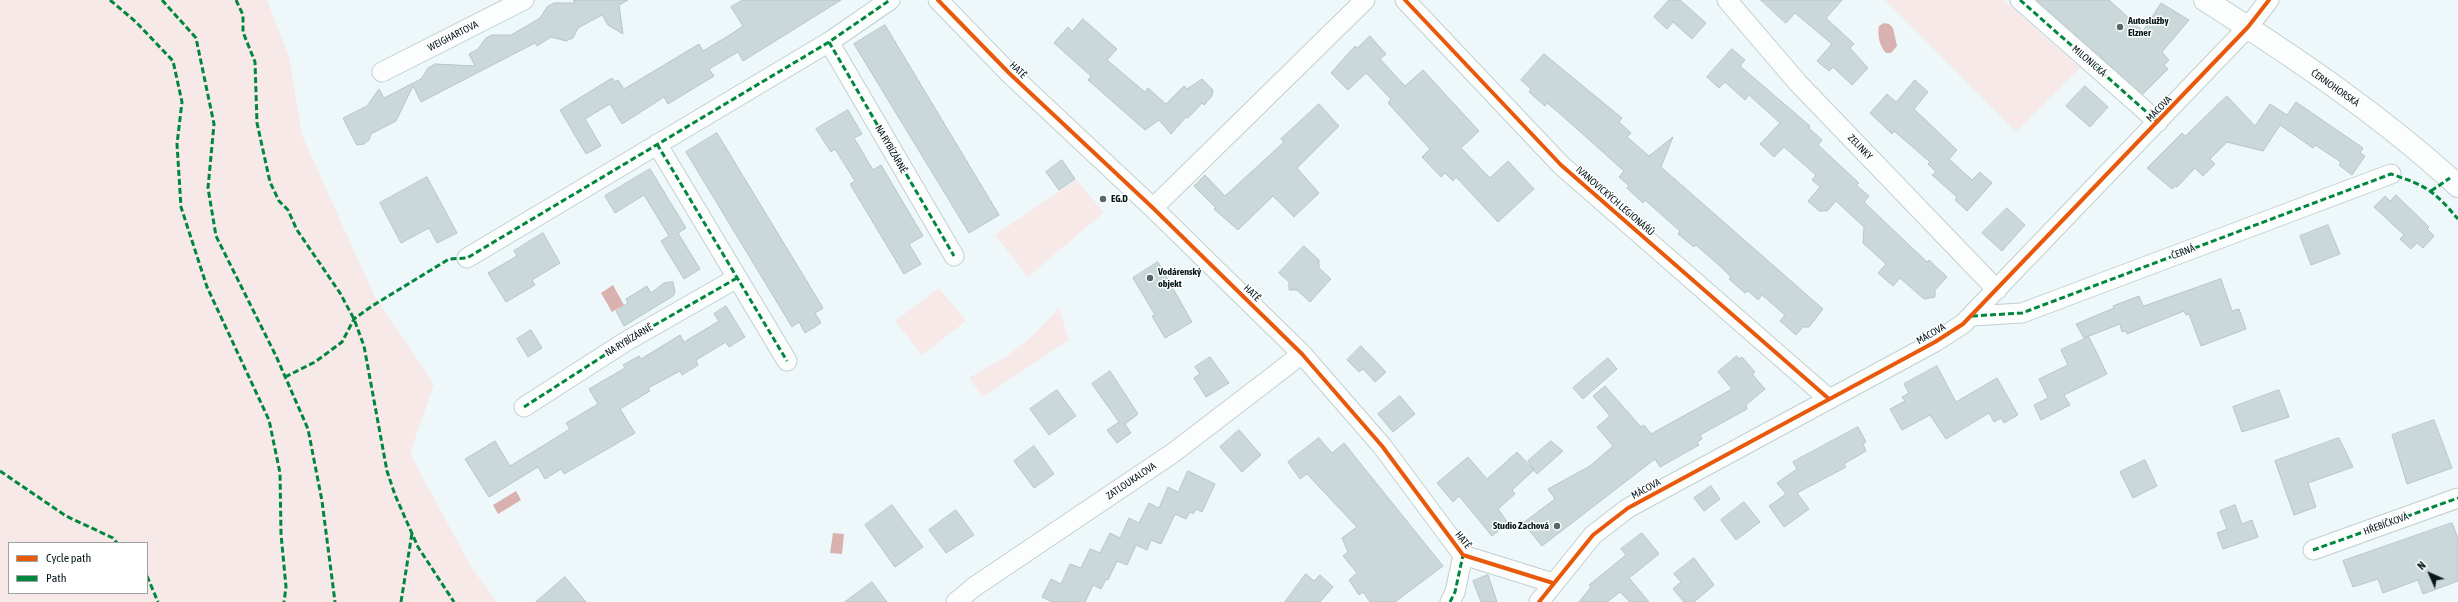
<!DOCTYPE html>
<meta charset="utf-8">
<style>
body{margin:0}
#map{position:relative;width:2458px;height:602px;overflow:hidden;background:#eef8fa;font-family:"Asap Condensed",sans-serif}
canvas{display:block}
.legend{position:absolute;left:8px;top:542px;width:140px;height:52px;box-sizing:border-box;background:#fff;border:1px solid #9ba3a4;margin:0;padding:5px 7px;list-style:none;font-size:12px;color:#06181b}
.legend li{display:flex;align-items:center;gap:8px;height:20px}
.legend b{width:20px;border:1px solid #9ba3a4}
.north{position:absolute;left:2410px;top:554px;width:40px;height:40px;-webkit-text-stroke:3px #fff;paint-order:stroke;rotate:315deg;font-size:11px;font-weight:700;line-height:16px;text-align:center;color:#06181b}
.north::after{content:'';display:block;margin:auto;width:14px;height:18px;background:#06181b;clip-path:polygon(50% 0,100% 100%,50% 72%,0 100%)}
</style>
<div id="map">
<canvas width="2458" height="602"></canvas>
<ul class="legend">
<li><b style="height:5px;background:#e8590c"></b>Cycle path</li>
<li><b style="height:5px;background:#00873e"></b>Path</li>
</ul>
<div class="north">N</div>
</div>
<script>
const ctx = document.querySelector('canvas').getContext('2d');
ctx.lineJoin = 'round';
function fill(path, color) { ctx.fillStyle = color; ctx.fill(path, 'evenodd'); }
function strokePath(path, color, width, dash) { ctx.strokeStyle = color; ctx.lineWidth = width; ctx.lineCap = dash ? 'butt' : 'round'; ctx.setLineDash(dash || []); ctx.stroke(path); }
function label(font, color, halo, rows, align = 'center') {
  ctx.font = font + ' "Asap Condensed",sans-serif'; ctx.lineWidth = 3; ctx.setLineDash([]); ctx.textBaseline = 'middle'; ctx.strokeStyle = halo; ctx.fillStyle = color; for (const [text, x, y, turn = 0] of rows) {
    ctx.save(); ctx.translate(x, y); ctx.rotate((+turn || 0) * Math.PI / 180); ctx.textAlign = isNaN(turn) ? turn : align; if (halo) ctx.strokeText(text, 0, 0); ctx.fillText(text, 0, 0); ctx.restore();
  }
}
const green = new Path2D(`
 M0 0H267L289 56 302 135 374 295 434 384 410 454 473 570 497 602H0ZM9 543H147V593H9Z
 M1885 0H2003L2080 68 2016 132Z
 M1076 180 1104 212 1028 277 995 235Z
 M939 288 966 321 922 355 895 321Z
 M1059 308 1069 340 983 397 969 378 1007 356 1030 338Z`);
const water = new Path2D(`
 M1884 23 1889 24 1893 28 1897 46 1891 53H1886C1880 47 1877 35 1879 26Z
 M613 285 624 305 612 312 601 293Z
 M516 491 521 500 498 514 493 505Z
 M833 533 844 534 842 554 830 553Z`);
const building = new Path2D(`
 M574 0H628L619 5 623 34 608 25 602 15 578 28 573 38 566 41 551 37 537 46 535 43 421 102 413 86 396 121 371 134 369 140 364 144 357 145 355 142 343 118 367 106 379 89 384 98 421 79 428 68 435 64 475 66 469 54 478 49 486 38 492 35H511L540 18 547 7 554 3H574Z
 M743 0H841L743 61 738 52 709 69 714 76 668 104 664 97 622 124 610 104 585 119 601 146 586 154 560 110 612 78 615 82 618 80 624 89 699 44 703 51 728 36 743 26 731 7Z
 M1669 0H1680L1706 23 1692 39 1673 22 1667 29 1654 17Z
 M1761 0H1842L1826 18 1854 44 1850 48 1868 68 1852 85 1833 67 1829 71 1817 61 1832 44 1795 13 1786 23Z
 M2037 0H2109L2143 31 2161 3 2189 20 2162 52 2169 60 2164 65 2168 69 2143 94Z
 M1083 19 1117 49 1107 60 1145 92 1148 88 1166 104 1184 86 1187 89 1202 79 1213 90 1212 96 1204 105 1202 103 1188 118 1186 117 1171 134 1159 120 1145 130 1088 80 1091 76 1054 43 1068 27 1072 31Z
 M885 25 999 215 969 233 854 44Z
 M1370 36 1386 54 1380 59 1405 86 1423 70 1479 131 1461 148 1490 178 1508 161 1534 189 1498 222 1456 177 1453 181 1445 173 1441 177 1422 157 1430 149 1388 103 1391 99 1366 73 1348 90 1331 73 1355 46 1357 48Z
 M1732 49 1745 60 1740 66 1810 126 1809 128 1822 140 1818 145 1859 183 1856 185 1869 196 1864 202 1927 262 1929 260 1947 277 1935 290V297L1924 299 1900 278 1893 286 1878 273 1886 264 1863 243 1864 227 1836 201 1827 211H1819L1808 201 1820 187 1812 180 1816 175 1784 147 1774 157 1760 144 1780 123 1749 95 1745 100 1725 82 1719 88 1707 77Z
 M1544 54 1622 118 1619 122 1631 133 1627 137 1649 156 1673 137 1661 167 1823 309 1809 327H1803L1796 335 1780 321 1785 315 1762 295 1758 300 1748 291 1745 293 1729 279 1731 277 1721 267 1696 245 1694 247 1678 234 1680 231 1645 200 1643 203 1627 188 1629 186 1619 177 1624 171 1558 112 1547 103 1545 106 1529 92 1531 89 1521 80Z
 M1915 80 1928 92 1914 109 1957 150 1949 159 1972 180 1980 172 1992 183 1967 211 1955 200 1957 197 1932 175 1936 172 1928 164 1930 162 1894 131 1892 134 1870 113 1887 94 1896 102Z
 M2085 86 2108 107 2090 127 2066 106Z
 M2227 96 2255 126 2270 104 2287 115 2296 102 2363 148 2360 153 2365 156 2352 175 2339 165 2341 162 2315 145 2313 148 2280 125 2263 151 2227 142 2210 159 2215 164 2203 176 2195 168 2177 187 2175 186 2172 189 2147 168 2182 133 2185 136Z
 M1319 104 1339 126 1297 168 1319 193 1294 217 1273 196 1238 230 1214 209 1216 208 1194 186 1205 175 1225 196 1284 142 1281 139Z
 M848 110 862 134 854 138 873 170 881 165 923 236 909 244 921 264 904 274 850 184 855 181 835 149 831 152 816 129Z
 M717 133 823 308 815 313 821 323 805 333 799 322 792 327 686 152Z
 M1062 160 1075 179 1059 190 1046 172Z
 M650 169 686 228 678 233 700 269 684 279 661 241 669 236 644 195 615 213 605 196Z
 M427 177 457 233 437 243 429 228 401 243 380 203Z
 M2396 195 2429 227 2427 229 2434 236 2423 248 2417 243 2411 249 2400 239 2404 235 2374 207 2385 196 2390 201Z
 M2007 208 2025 225 2002 251 1982 233Z
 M2328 225 2340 254 2311 265 2300 236Z
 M543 233 560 263 532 280 535 285 506 302 488 273 517 256 514 251Z
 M1304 246 1319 260V268L1331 279 1310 302 1297 290H1289V282L1279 273Z
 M1158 262 1192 322 1165 338 1152 316 1155 315 1133 278Z
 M2221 279 2232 311 2239 309 2246 329 2201 346 2189 314 2186 315 2184 311 2127 334 2126 331 2122 332 2120 324 2084 338 2076 324 2114 308 2113 306 2139 296 2143 306Z
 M673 282 675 292 673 296 624 326 616 311 628 303 626 299 647 286 651 293 664 283Z
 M726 306 745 337 729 347 726 342 696 360 698 365 682 375 680 371 648 388 650 391 620 409 635 433 564 474 561 469 545 479 538 467 489 497 465 459 495 441 510 466 570 429 566 423 598 404 589 389 625 368 623 365 639 356 641 359 680 335 684 342 719 321 714 314Z
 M531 330 542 348 528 357 517 339Z
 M2089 337 2107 374 2064 395 2070 405 2041 420 2034 405 2048 398 2039 379 2068 365 2061 350Z
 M1361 346 1386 372 1375 382 1363 369 1359 372 1347 360Z
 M1737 356 1739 359 1742 357 1755 372 1752 374 1765 389 1746 405 1747 409 1700 435 1702 439 1697 442 1699 445 1660 467 1655 459 1542 546 1523 523 1555 499 1548 489 1590 466 1613 446 1597 427 1610 416 1593 396 1605 386 1641 427 1644 425 1651 434 1732 389 1718 372Z
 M1210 357 1229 383 1206 397 1194 378 1200 374 1195 367Z
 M1608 358 1617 369 1583 399 1573 388Z
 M1937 366 1956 402 1997 378 2018 415 2004 423 2001 418 1994 422 1989 413 1946 439 1930 415 1902 430 1890 409 1905 401 1902 397 1909 393 1904 384Z
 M1110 371 1138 414 1125 424 1131 433 1117 443 1107 430 1119 422 1092 384Z
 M1057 390 1076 416 1049 435 1030 409Z
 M2279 390 2289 417 2242 432 2233 407Z
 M1400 396 1415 414 1393 432 1378 414Z
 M2434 420 2452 468 2407 484 2392 435Z
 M1858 427 1866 442 1863 444 1866 451 1844 464 1846 467 1797 493 1809 509 1784 527 1769 506 1786 494 1777 483 1797 469 1793 462Z
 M1239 430 1261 455 1242 472 1220 447Z
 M1319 438 1332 453 1344 443 1443 566 1395 602H1370L1363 592 1359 595 1349 580 1357 573 1343 556 1348 552 1342 538 1357 527 1307 474 1300 479 1288 462Z
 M2339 438 2353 467 2308 483 2316 507 2294 515 2275 461Z
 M1551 441 1563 451 1537 474 1534 470 1512 490 1515 494 1498 509 1508 523 1492 536 1459 496 1453 502 1437 483 1468 457 1487 479 1517 452 1534 470 1528 461Z
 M1034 446 1054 474 1034 488 1014 461Z
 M2145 460 2157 486 2133 498 2120 472Z
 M1188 471 1215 484 1202 512 1196 509 1193 514 1190 512 1186 519 1175 514 1161 544 1151 540 1147 550 1136 545 1127 565 1117 561 1108 580 1106 579 1101 589 1093 585 1085 602H1052L1042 597 1051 579 1061 584 1070 564 1081 568 1090 549 1100 553 1110 533 1120 538 1129 518 1139 523 1149 503 1159 508 1168 487 1178 492Z
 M1711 486 1720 499 1704 511 1694 498Z
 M1744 502 1760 522 1736 540 1721 520Z
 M892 505 923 547 895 567 865 525Z
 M2235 505 2242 524 2252 520 2258 537 2223 549 2217 533 2227 529 2220 511Z
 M956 510 974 535 946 553 929 530Z
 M2452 523 2458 538V581L2423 594 2418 580 2383 593 2378 579 2353 587 2343 561Z
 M1642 533 1659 554 1629 578 1649 602H1630L1620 592 1607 602H1579L1591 587 1589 585 1626 555 1621 549Z
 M1694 558 1714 585 1694 602H1684L1673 589 1681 582 1674 574Z
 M1306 574 1314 581 1320 575 1333 587 1320 602H1285Z
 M1488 575 1497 602H1481L1473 581Z
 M565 577 586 602H536Z
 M872 582 887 602H845Z`);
const street = new Path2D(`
 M938 0 1009 73 1153 208 1302 354 1382 446 1463 555 1553 583
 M1405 0 1561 165 1829 399
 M1727 0 1798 83 1997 290
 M2020 0 2158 122
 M829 42 954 256
 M382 72 524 0
 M657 144 787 361
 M1153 208 1365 0
 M467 258 829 42 890 0
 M1972 316 2022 313 2391 174
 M524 407 625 342 737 278
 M2313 550 2458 498
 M956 602 974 587 1173 453 1302 354
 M1450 602 1455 592 1463 555
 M1539 602 1593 535 1628 508 1935 342 1963 324 2248 27 2269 0`);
const secondary = new Path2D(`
 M2205 0C2293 56 2381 115 2458 186`);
const quiet = new Path2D(`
 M110 0 136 22 173 61 182 102 177 144 181 207 207 287 269 420 280 473 281 534 286 587 284 602
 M162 0 196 38 214 124 208 188 216 236 276 356 308 429 322 501 335 602
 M236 0 243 15V32L255 62 257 123 270 182 279 201 288 210 297 230 340 293 354 319 364 346 387 471 395 495 418 547 454 602
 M2020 0 2158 122
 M829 42 954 256
 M657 144 787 361
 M2431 191 2450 178
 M1972 316 2022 313 2391 174C2427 186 2433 190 2458 219
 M285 377 315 362 342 342 354 319 372 306 449 259 467 258 829 42 890 0
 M524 407 625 342 737 278
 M0 471 66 516 113 538 117 543
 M2313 550 2458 498
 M147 576 158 602
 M401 602 412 533
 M1450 602 1455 592 1463 555`);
const cycleway = new Path2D(`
 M938 0 1009 73 1153 208 1302 354 1382 446 1463 555 1553 583
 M1405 0 1561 165 1829 399
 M1539 602 1593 535 1628 508 1935 342 1963 324 2248 27 2269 0`);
const markers = [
 [2120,27,4,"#576669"],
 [1103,199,4,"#576669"],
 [1150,278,4,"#576669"],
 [1557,526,4,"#576669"]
];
const poiNames = [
 ["Autoslužby",2128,21],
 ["Elzner",2128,33],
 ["EG.D",1111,199],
 ["Vodárenský",1158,272],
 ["objekt",1158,284],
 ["Studio Zachová",1549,526,"right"]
];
const streetNames = [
 ["WEIGHARTOVA",453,36,-27],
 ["MILONICKÁ",2089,61,41],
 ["HATĚ",1018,70,44],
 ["ČERNOHORSKÁ",2335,88,35],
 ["MÁCOVA",2159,109,-46],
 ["ZELINKY",1860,147,46],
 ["NA RYBÍZÁRNĚ",891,149,60],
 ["IVANOVICKÝCH LEGIONÁŘŮ",1615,201,41],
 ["ČERNÁ",2183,252,-21],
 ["HATĚ",1252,293,44],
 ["MÁCOVA",1931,334,-30],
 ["NA RYBÍZÁRNĚ",629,340,-31],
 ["ZATLOUKALOVA",1131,481,-34],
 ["MÁCOVA",1646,489,-29],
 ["HŘEBÍČKOVÁ",2386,524,-20],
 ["HATĚ",1463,540,52]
];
fill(green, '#f6e9e8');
fill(water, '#d9b1ae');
fill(building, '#cad8da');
strokePath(building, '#b8c5c7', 1);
strokePath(street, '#c1cfd1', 21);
strokePath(secondary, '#c1cfd1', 24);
strokePath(street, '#fcfefe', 19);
strokePath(secondary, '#fcfefe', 22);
strokePath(quiet, '#00873e', 3, [6, 3]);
strokePath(cycleway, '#e8590c', 4);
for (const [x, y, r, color] of markers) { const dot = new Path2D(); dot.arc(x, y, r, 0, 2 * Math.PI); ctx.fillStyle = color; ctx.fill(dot); strokePath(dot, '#fff', 1.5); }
label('bold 10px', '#06181b', '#fff', poiNames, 'left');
label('10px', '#06181b', '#fff', streetNames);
</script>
